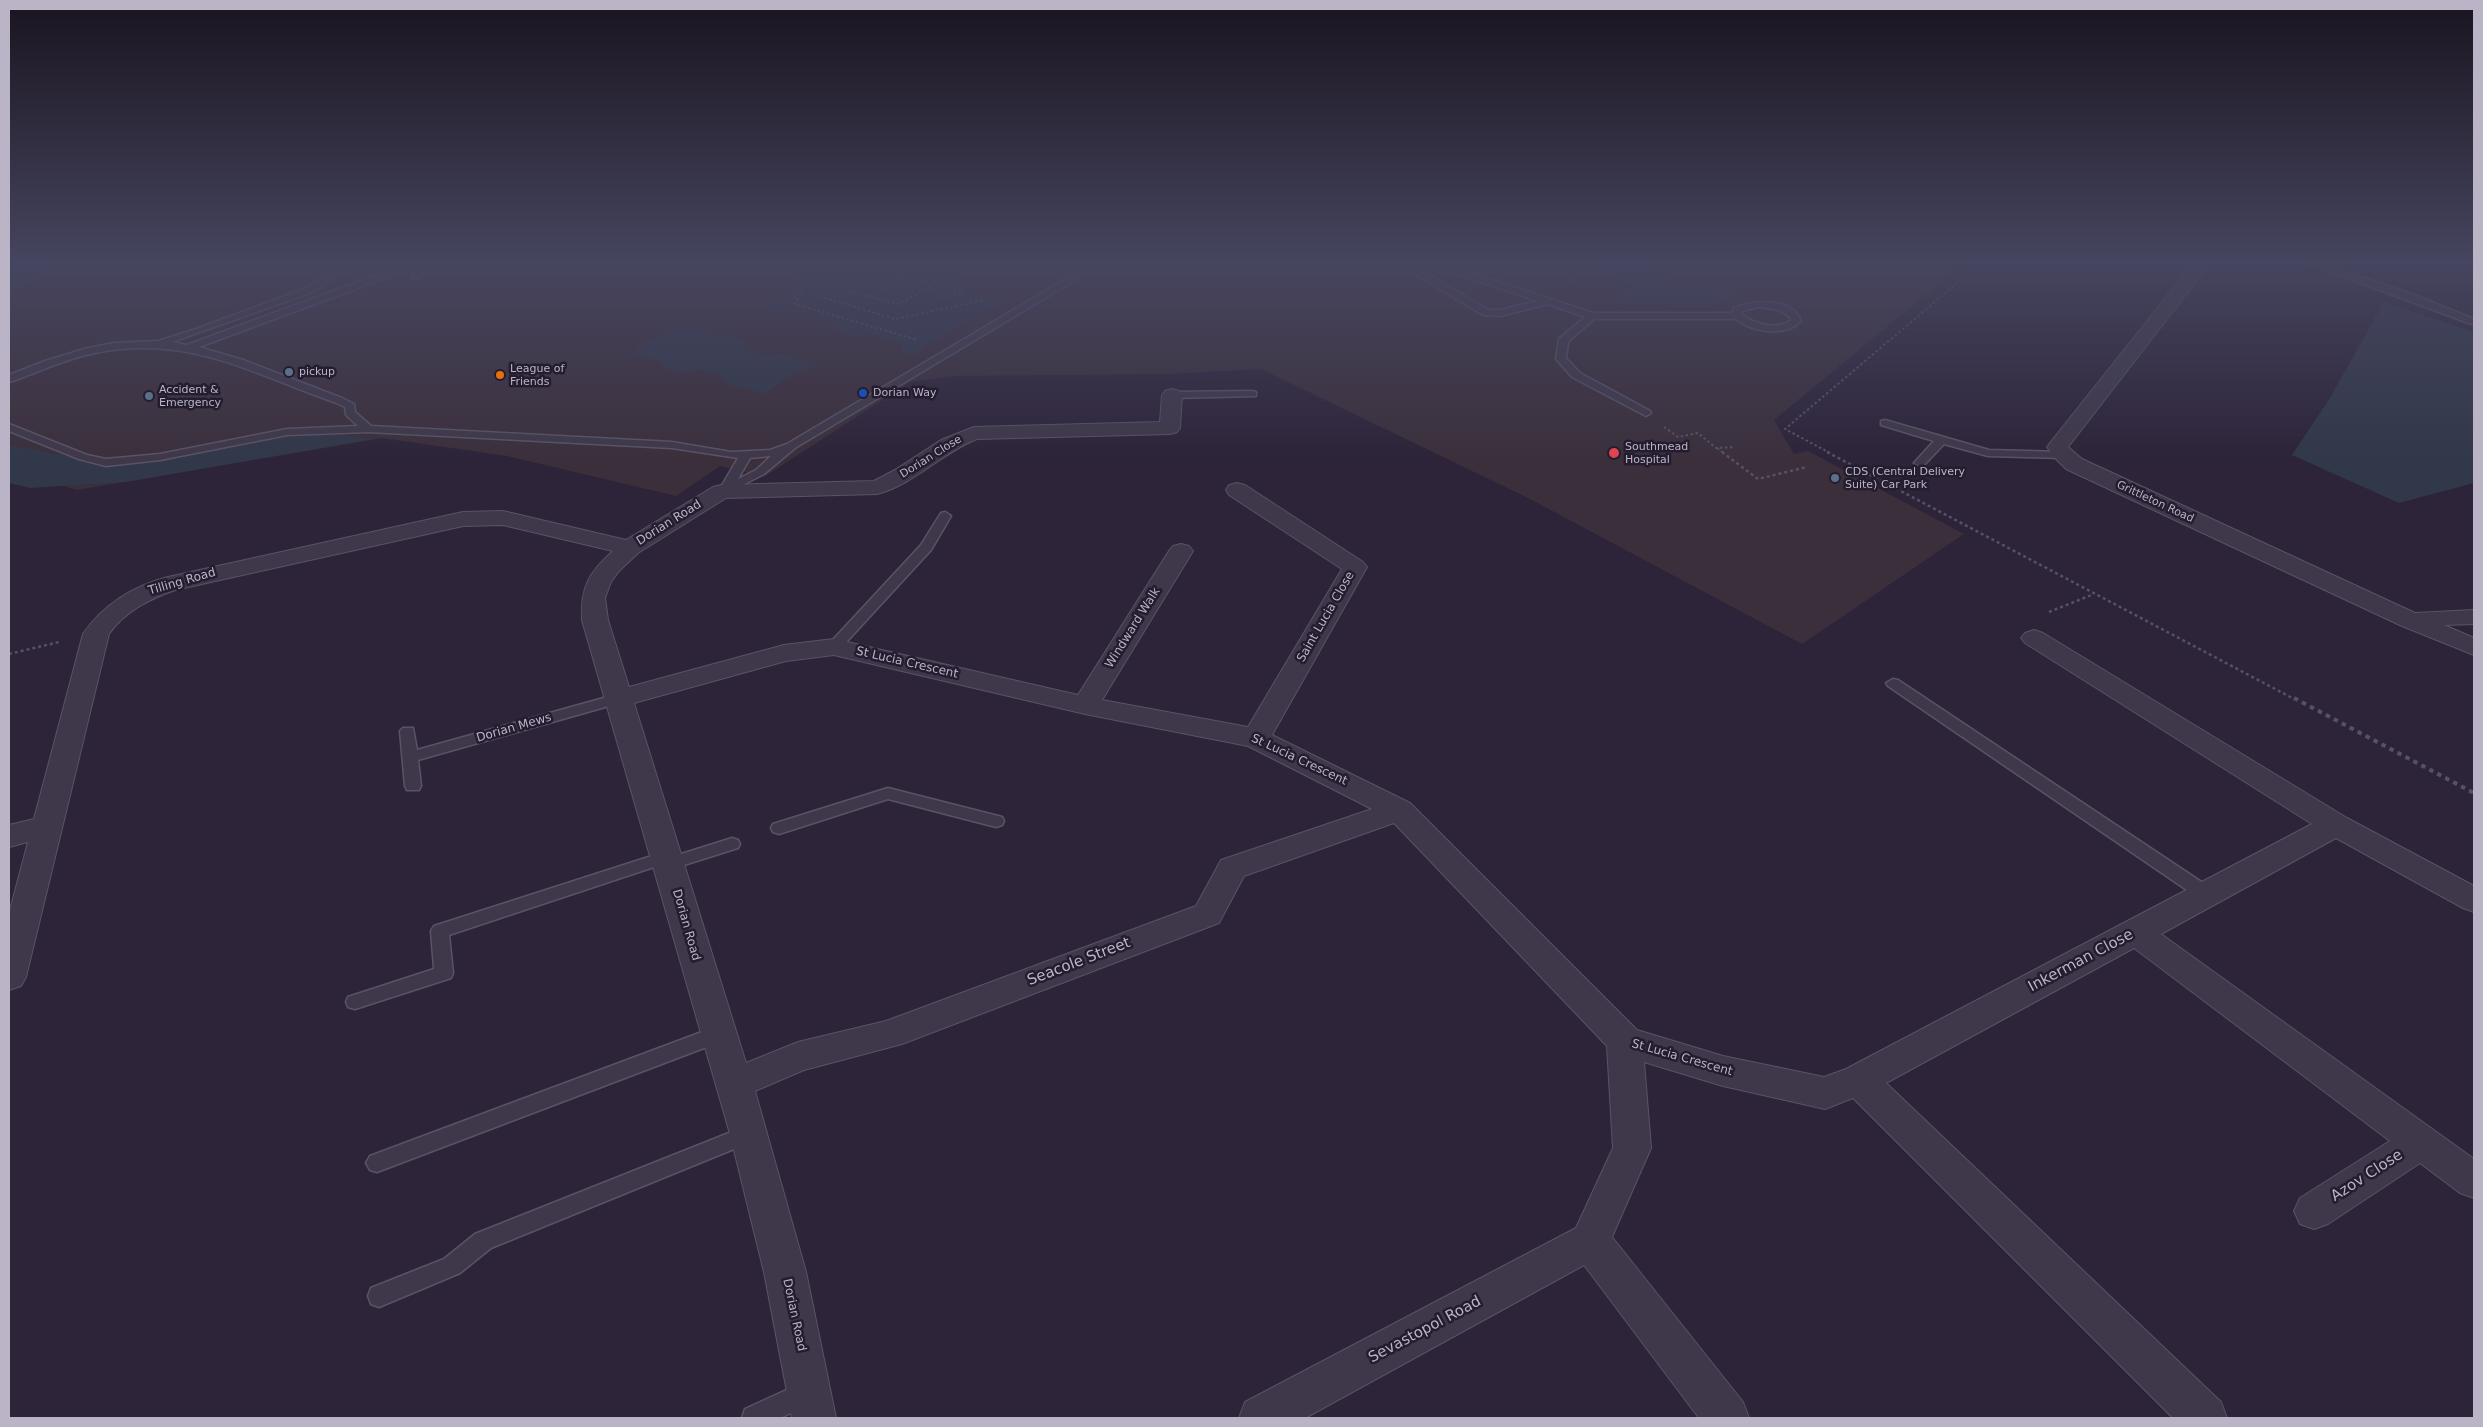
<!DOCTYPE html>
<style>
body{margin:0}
#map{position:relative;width:2483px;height:1427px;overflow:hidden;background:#2d2439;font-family:"DejaVu Sans",sans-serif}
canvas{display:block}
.frame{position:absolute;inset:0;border:10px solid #bbb3c6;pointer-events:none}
</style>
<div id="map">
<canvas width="2483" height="1427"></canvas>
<div class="frame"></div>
</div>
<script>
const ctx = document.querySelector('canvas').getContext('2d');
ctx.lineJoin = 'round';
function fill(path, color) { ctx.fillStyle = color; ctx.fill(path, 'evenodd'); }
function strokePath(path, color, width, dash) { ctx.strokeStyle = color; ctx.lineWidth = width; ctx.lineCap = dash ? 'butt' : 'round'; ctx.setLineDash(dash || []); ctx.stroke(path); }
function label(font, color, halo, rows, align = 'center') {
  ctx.font = font + ' "DejaVu Sans",sans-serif'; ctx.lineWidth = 5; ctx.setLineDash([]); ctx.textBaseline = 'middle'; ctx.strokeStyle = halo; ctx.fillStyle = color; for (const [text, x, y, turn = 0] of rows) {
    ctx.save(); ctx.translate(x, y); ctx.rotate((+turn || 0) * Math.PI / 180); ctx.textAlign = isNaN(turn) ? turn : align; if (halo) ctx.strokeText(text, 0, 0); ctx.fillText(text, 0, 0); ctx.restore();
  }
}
const medical = new Path2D(`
 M9 261H1967L1774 420 1794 454 1808 451 1964 534 1802 644 1528 498 1261 369 1170 374 955 376 910 382 764 477 720 466 676 496 507 456 382 438 77 490 9 469Z`);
const green = new Path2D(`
 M9 261H72L9 294Z
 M1581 261H1652L1673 291H1742L1714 307 1605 306 1633 288Z
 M898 264 951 275 977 299 1003 294 1007 298 925 345 916 356 903 352 902 343 873 334 854 336 837 331V324L813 316 794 318 766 309 769 301 791 294 798 282 781 274 799 271 816 279Z
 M2384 302 2474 332V483L2399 503 2292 455 2330 398Z
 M688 327 717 337 726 335 745 342V349L765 355 783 354 818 365 786 378 764 394 724 383 723 376 701 370 682 372 662 367 664 363 630 354 653 338Z
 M298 431 374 439 126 482 30 488 9 483V445L120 466Z`);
const pathFar2 = new Path2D(`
 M895 266 947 277 964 293 941 297 925 282 878 271Z
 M878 271 832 279 822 297 895 319 984 300
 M790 272 808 281 795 304 918 340
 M856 275 851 292 898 304 931 287
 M1572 282 1569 278 1604 261
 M867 296 904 277
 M1664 427 1678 437 1698 433 1716 448 1735 447
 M1717 448 1724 453
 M1830 453 1785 429 1983 261`);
const pathFar1 = new Path2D(`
 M1722 452 1758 479 1807 467
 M1827 452 2296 700
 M2049 612 2094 594
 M9 654 59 642`);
const path = new Path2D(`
 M2294 698 2474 793`);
const lane = new Path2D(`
 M165 261H175L169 265Z
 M349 261H359L310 293 172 342 187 345 401 266 409 261H419L407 270 199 347 243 360 342 398 354 404 355 412 371 426 672 442 731 452 770 450 787 444 1096 261H1107L795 448 764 474 721 496 715 492 721 487 738 458 672 448 368 432 287 435 160 460 106 466 79 459 9 431V424L87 455 106 459 160 454 287 429 358 426 346 415 345 407 334 402C251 373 187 334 95 353 74 357 54 365 34 373 25 376 17 380 9 382V375L45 361 88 348 114 343 158 341 196 329 304 289ZM771 456 756 470 738 479 750 458Z
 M429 261H439L418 278H412V274Z
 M1421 261H1434L1593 313H1733L1734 308C1752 300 1793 297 1801 321 1785 338 1752 332 1736 319H1594L1568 342 1566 358 1580 373 1650 411 1651 413 1646 416 1572 377 1556 359 1559 339 1585 317 1548 304 1500 316 1483 315 1413 273V268L1422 263ZM1431 266 1538 301 1500 310H1488L1421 270ZM1759 307 1778 310 1790 317 1791 320C1777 330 1756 325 1743 315L1742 311Z
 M2301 261H2314L2401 290 2474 319V325Z
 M1252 391 1256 392V396L1172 398 1167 395 1172 392Z
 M1885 420 1989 450 2063 452 2069 455 2063 458 1988 456 1944 444 1924 465 1920 466 1914 463 1934 441 1881 425V421Z
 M945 512 951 516 931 550 839 650H829L827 647 829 644 921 545 941 513Z
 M1893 679 1898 680 2212 889 2215 894 2212 899 2206 900 2200 899 1888 686 1886 683Z
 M618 694 623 696 625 699 623 702 418 760 421 786 419 790H407L405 786 400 731 403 728H413L417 750Z
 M888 788 1002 817 1004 821 1002 825 996 827 888 799 779 834 773 832 771 828 773 824Z
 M732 838 738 840 740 844 738 848 668 870 660 865 449 935 453 973 451 978 355 1009 348 1007 346 1002 348 997 434 969 431 931 434 926 661 853 667 851 675 856Z
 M718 1026 725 1028 728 1034 725 1040 377 1172 370 1170 366 1163 370 1156Z
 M749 1125 756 1128 759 1134 756 1140 491 1248 460 1273 379 1307 371 1304 368 1296 371 1288 444 1259 475 1234Z
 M806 1381 815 1384 818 1393 815 1402 780 1418H742L745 1409Z`);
const street = new Path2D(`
 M2195 261H2212L2068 447 2082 459 2415 613 2474 610V624L2444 625 2474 638V655L2402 626 2066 469 2056 459 2047 447 2050 443Z
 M1172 389 1179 391 1182 395 1180 428 1177 432 1170 434 977 439C941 453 915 484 877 494L726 498 638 553 619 571 611 582 605 598 608 620 629 687 784 645 834 639 1078 695 1169 551 1173 546 1181 544 1189 546 1193 551 1102 700 1248 727 1342 569 1229 495 1226 490 1229 485 1237 483 1245 485 1363 562 1367 567 1272 735 1410 803 1637 1030 1723 1056 1824 1077 1846 1069 2312 824 2025 643 2021 638 2025 633 2034 630 2043 633 2347 818 2474 886V912L2463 908 2336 838 2161 934 2474 1159V1198L2460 1193 2420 1163 2328 1224 2314 1229 2300 1224 2294 1211 2300 1198 2390 1141 2134 948 1886 1083 2221 1402 2227 1418H2173L1853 1098 1825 1109 1723 1086 1644 1062 1651 1148 1612 1237 1743 1402 1749 1418H1699L1584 1265 1305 1418H1239L1245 1402 1576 1228 1613 1148 1607 1046 1394 823 1244 876 1219 923 902 1044 804 1070 755 1091 806 1272 836 1418H792L764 1272 730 1134 582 620C580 588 589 572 613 551L503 525 463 526 175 590C150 599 125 611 109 634L26 977 21 986 9 990V914L28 842 9 847V825L34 819 83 634C104 604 133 586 168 577L463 512 503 511 626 540 713 487 721 485 874 481 895 470 941 440 974 427 1160 422 1162 395 1165 391ZM834 655 1085 714 1248 746 1372 809 1221 860 1196 906 886 1021 798 1042 746 1063 634 703 786 661Z`);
const markers = [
 [289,372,5,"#5c6f8a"],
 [500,375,5,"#e8710a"],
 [863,393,5,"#1a4fb4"],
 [149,396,5,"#5c6f8a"],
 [1614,453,6,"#e0444e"],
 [1835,478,5,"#5c6f8a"]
];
const farPoinames = [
 ["League of",510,369],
 ["Friends",510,382],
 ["pickup",299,372],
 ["Accident &",159,390],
 ["Emergency",159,403],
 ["Dorian Way",873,393],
 ["Southmead",1625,447],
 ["Hospital",1625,460],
 ["CDS (Central Delivery",1845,472],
 ["Suite) Car Park",1845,485]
];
const farStreetnames = [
 ["Dorian Close",931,457,-32],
 ["Grittleton Road",2155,502,25]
];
const streetNames = [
 ["Dorian Road",669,523,-32],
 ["Tilling Road",182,582,-16],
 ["Saint Lucia Close",1326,617,-60],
 ["Windward Walk",1133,628,-58],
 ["St Lucia Crescent",907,663,13],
 ["Dorian Mews",514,728,-16],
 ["St Lucia Crescent",1299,760,25],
 ["Dorian Road",686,925,74],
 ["St Lucia Crescent",1682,1058,16],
 ["Dorian Road",794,1315,78]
];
const nearStreetnames = [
 ["Inkerman Close",2081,961,-28],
 ["Seacole Street",1079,962,-21],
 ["Azov Close",2367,1176,-33],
 ["Sevastopol Road",1425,1330,-28]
];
fill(medical, '#3b2f3b');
fill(green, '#313849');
strokePath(lane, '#5a5365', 3);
strokePath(street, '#5a5365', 2);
strokePath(pathFar2, '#535365', 2, [2.5, 2.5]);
strokePath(pathFar1, '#535365', 2.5, [3, 3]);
strokePath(path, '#535365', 4, [4.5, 4.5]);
fill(lane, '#3f384a');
fill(street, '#3f384a');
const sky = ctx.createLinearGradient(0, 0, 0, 461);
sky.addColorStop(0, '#19141f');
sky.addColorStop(0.57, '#46455f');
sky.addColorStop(1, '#46455f00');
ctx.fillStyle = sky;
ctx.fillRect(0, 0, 2483, 461);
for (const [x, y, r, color] of markers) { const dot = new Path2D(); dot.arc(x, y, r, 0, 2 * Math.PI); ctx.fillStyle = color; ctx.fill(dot); strokePath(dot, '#241d2f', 2); }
label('11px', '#bbb3c6', '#241d2f', farPoinames, 'left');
label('11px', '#bbb3c6', '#241d2f', farStreetnames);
label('12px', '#bbb3c6', '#241d2f', streetNames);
label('15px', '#bbb3c6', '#241d2f', nearStreetnames);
</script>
